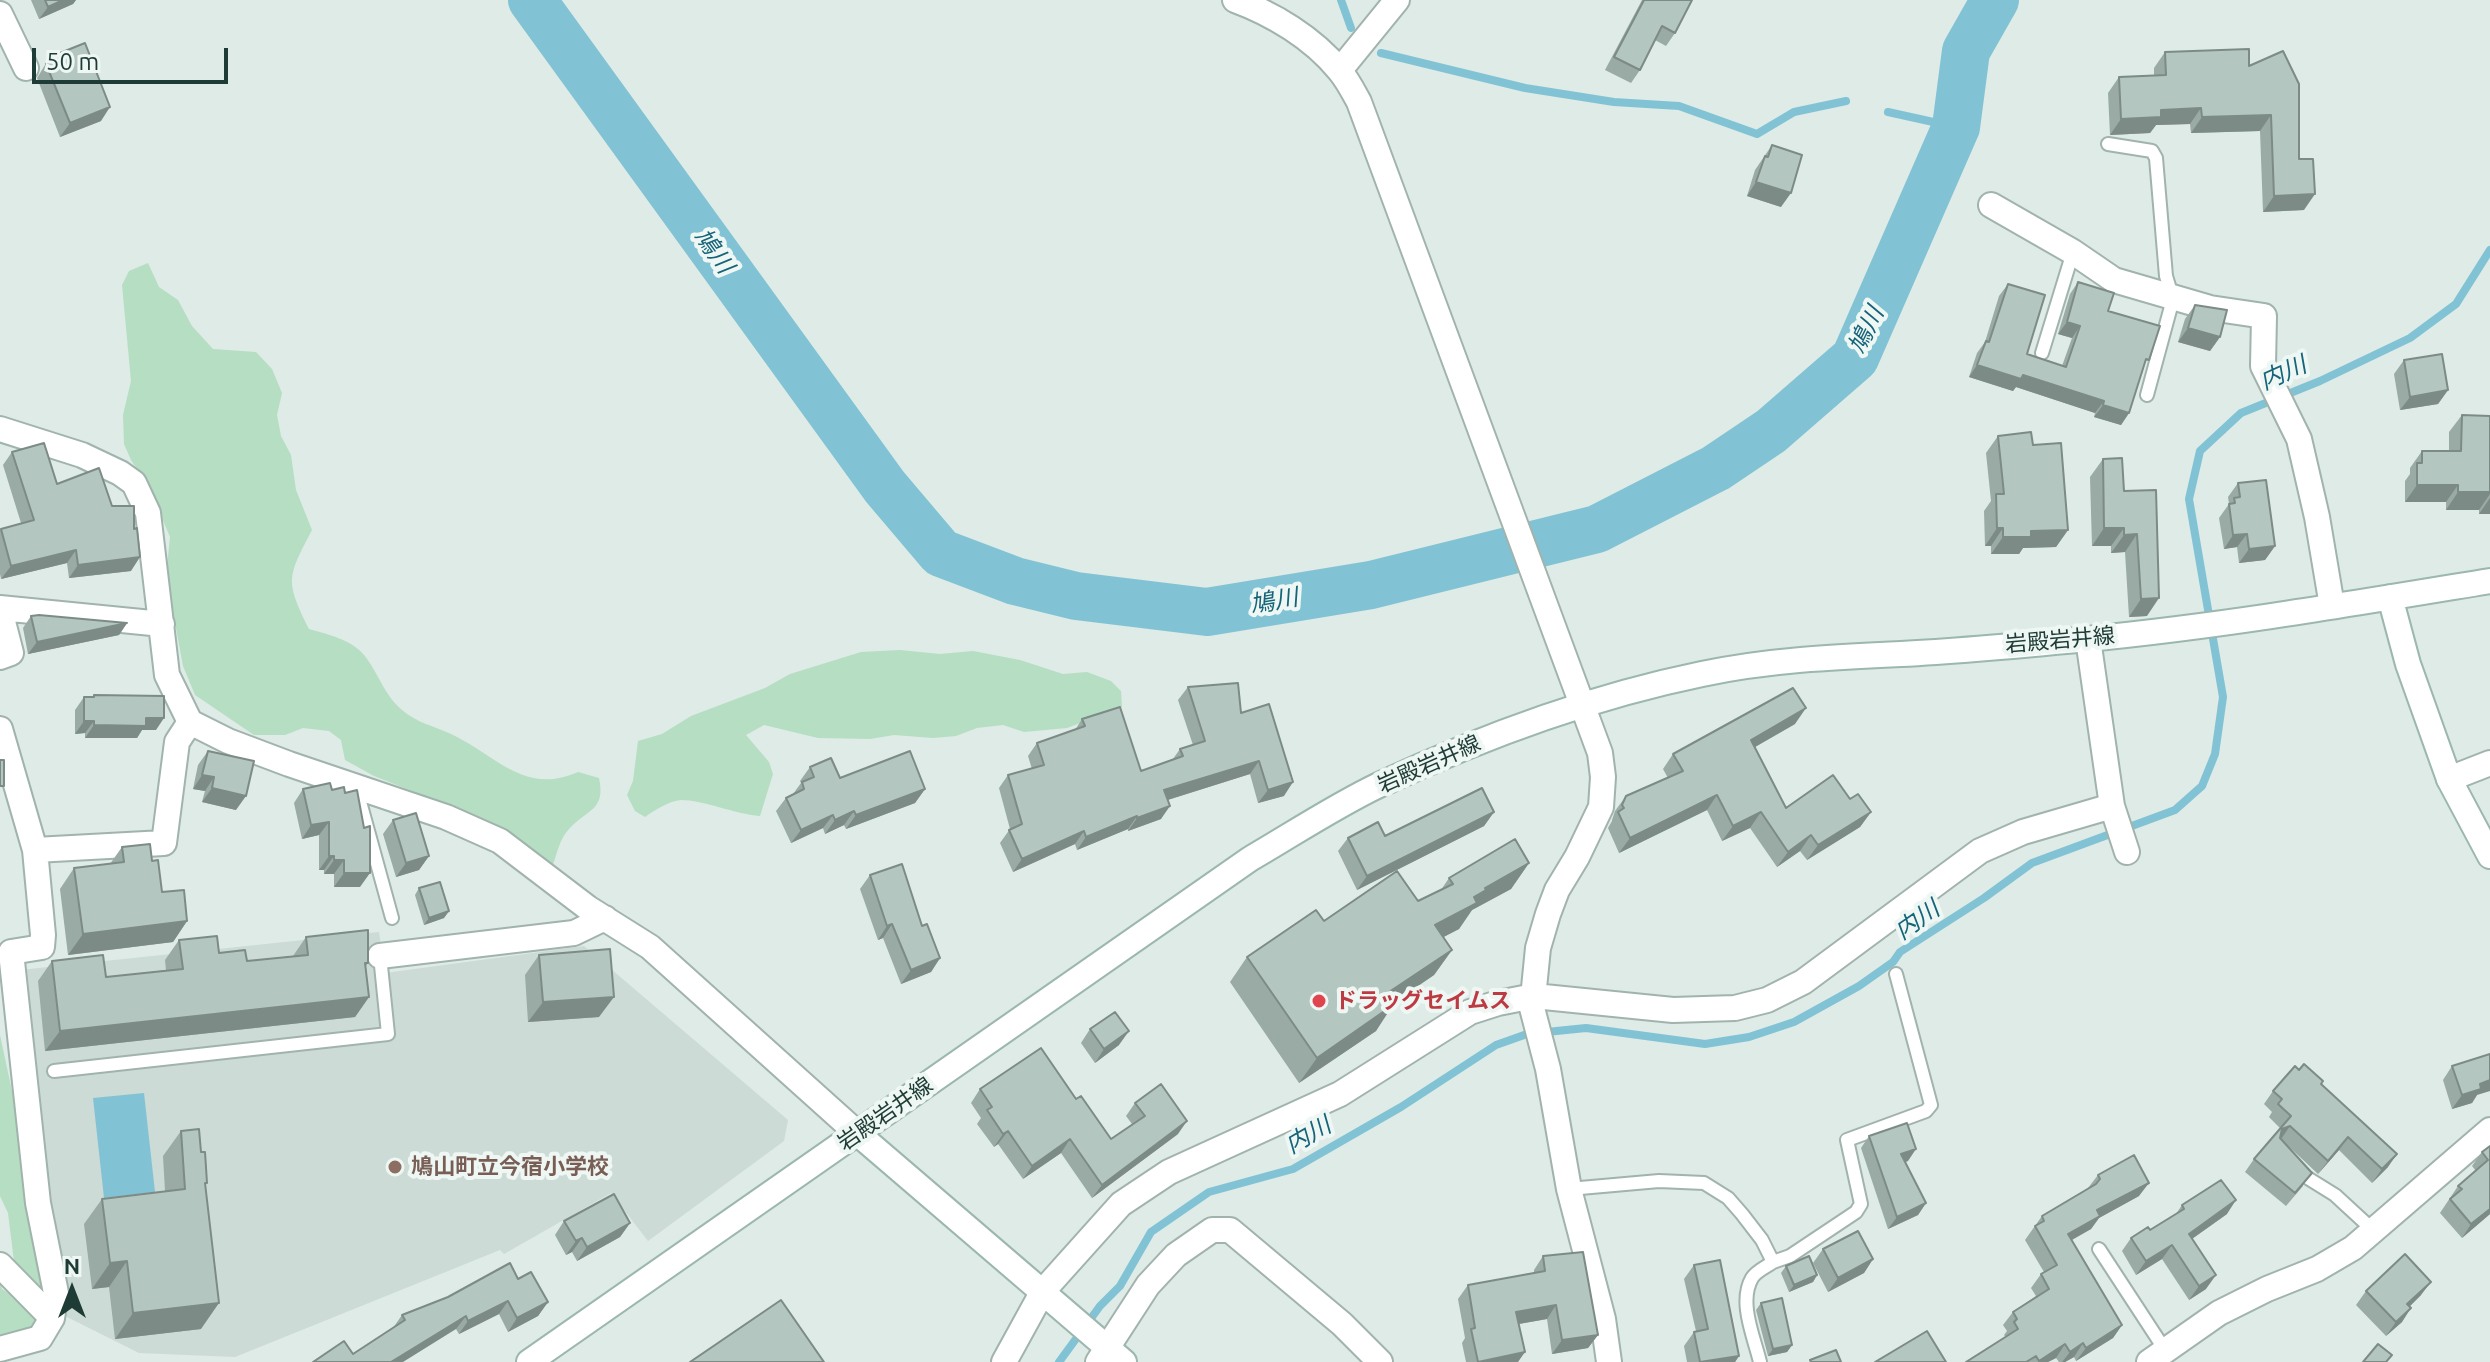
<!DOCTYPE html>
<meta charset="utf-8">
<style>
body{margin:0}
#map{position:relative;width:2490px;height:1362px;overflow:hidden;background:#deebe6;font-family:Ubuntu,sans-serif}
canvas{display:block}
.north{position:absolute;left:32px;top:1250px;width:80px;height:80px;-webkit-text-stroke:6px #eef7f3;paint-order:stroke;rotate:0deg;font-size:22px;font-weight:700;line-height:32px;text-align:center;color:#1e3b35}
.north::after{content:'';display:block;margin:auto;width:28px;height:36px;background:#1e3b35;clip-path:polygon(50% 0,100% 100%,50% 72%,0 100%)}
.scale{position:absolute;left:32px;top:48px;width:196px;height:36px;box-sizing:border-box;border:4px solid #1e3b35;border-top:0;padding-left:10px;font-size:24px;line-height:28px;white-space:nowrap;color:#1e3b35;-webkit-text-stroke:6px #eef7f3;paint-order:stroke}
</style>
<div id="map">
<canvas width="2490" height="1362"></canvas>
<div class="north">N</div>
<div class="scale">50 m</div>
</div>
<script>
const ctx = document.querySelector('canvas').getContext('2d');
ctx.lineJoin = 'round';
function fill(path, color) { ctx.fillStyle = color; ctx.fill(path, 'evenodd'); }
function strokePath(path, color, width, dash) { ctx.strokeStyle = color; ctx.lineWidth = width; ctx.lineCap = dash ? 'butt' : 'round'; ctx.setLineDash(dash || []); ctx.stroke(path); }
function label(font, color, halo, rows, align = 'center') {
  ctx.font = font + ' Ubuntu,"Noto Sans JP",sans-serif'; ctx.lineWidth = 8; ctx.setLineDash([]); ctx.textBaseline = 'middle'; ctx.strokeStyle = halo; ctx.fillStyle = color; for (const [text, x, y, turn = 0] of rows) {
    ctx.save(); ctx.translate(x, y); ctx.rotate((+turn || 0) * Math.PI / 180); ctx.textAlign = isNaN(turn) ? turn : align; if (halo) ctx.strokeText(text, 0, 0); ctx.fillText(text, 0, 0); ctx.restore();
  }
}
const built = new Path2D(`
 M379 932 385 973 584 946 788 1120 784 1141 648 1241 611 1193 504 1254 500 1250 235 1357 139 1353 65 1316 46 1203 20 970Z`);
const green = new Path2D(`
 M148 263 159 287 178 300 192 326 213 349 256 352 272 369 282 393 277 415 281 436 291 455 296 490 312 530C287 578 285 580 309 629 327 634 352 640 364 655 378 672 384 695 402 710 417 723 434 726 451 734 496 755 524 796 578 772L599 778C606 811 587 809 569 829 560 838 557 853 553 865L480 818 374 776 345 760 341 740 329 731 303 728 285 735H254L195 695 183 666 172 607 167 567 170 537 150 489 131 460 124 444 123 415 131 381 122 285 129 271Z
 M900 650 940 654 973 651 1020 660 1063 674 1087 672 1111 681 1121 691 1122 707 1067 728 1024 732 1003 725 977 728 956 736 933 738 894 735 870 739 818 738 764 725 746 735 769 762 773 774 760 816C735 814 703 800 681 800 669 801 655 810 645 817L635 811 627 795 633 781 638 741 662 734 691 716 765 688 790 674 861 652Z
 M0 1035 12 1091 21 1122 46 1285 43 1297 15 1269 8 1213 0 1196Z
 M0 1276 2 1289 38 1313 35 1327 0 1341Z`);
const water = new Path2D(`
 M144 1093 155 1192 104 1198 93 1098Z`);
const stream = new Path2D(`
 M1341 0 1351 28
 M1381 53 1525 88 1614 102 1679 106 1757 134 1794 112 1846 101
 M1888 112 1956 127
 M1059 1362 1100 1306 1120 1286 1151 1232 1209 1192 1293 1169 1401 1107 1496 1045 1527 1034 1586 1028 1705 1044 1749 1037 1794 1022 1859 986 1893 962 1900 952 1984 898 2032 863 2175 810 2202 786 2215 754 2223 697 2189 499 2200 451 2241 413 2320 381 2410 338 2456 304 2490 250`);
const river = new Path2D(`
 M532 0 885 487 941 553 1015 581 1076 596 1207 612 1371 585 1597 529 1716 468 1771 431 1855 358 1956 127 1966 51 1995 0`);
const lane = new Path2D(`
 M2108 144 2152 151 2156 158 2166 276 2173 299 2147 395
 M2042 353 2073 252
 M356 787 392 918
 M54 1071 388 1034 380 956
 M2298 1169 2306 1177 2335 1195 2373 1230
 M1569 1189 1659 1181 1704 1183 1728 1198 1742 1214 1762 1240 1773 1262C1766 1267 1756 1271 1752 1278 1738 1302 1754 1337 1760 1362
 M2099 1249 2165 1350
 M1773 1262 1790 1256 1856 1212 1861 1204 1847 1140 1926 1111 1931 1105 1896 974`);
const street = new Path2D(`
 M1235 0C1273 14 1313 38 1339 70 1347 79 1353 91 1359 102L1600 753 1603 777 1601 807 1577 857 1557 890 1548 914 1538 948 1532 1008 1548 1069 1569 1189 1603 1319 1609 1362
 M0 14 26 68
 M1340 70 1397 0
 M1991 205 2073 252 2114 280 2210 308 2264 316 2263 366 2299 439 2317 517 2332 606
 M0 429 82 455 120 473 134 483 148 513 167 675 190 722 228 741 289 764 446 817 500 841 588 908 650 947 857 1133
 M0 608 162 624
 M0 610 11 653 0 657
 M0 729 35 850
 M2449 779 2490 763
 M2112 806 2127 852
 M380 956 574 933 605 918
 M0 1265 52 1318
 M0 1349 40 1338 52 1318 56 1293 38 1203 11 952 42 947 43 935 35 850 164 843 177 742 190 722
 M1004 1362 1043 1291 1121 1204 1169 1172 1340 1094 1470 1012 1498 1003 1534 996 1673 1010 1735 1008 1767 1000 1803 982 1980 851 2023 832 2112 806 2088 639
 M1098 1362 1148 1285 1176 1255 1212 1230H1230L1342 1324 1380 1362
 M2149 1362 2219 1313 2267 1289 2317 1269 2353 1248 2490 1130`);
const secondary = new Path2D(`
 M2390 597 2408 664 2449 779 2490 856
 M857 1133 1124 1362
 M529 1362 1250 859C1293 834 1335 806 1379 785 1482 737 1590 697 1702 674 1768 660 1834 657 1901 654 1963 651 2025 645 2087 639 2222 626 2356 603 2490 581`);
const wall = new Path2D(`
 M31 0H76L73 4 39 19Z
 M1642 0H1692L1675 33 1666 46 1655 40 1640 70 1631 83 1605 70Z
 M2165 52 2249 66 2299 159 2304 210 2263 212 2260 131 2191 133 2190 124 2156 125 2150 133 2110 135 2108 93 2119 77 2154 75V68Z
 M50 57 101 121 60 137 37 78Z
 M1772 145 1781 207 1747 196 1755 170Z
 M2078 282 2108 311 2143 368 2129 413 2121 425 2094 417 2095 413 2016 387 2013 391 1969 377 1977 353 1985 342 1999 296 2008 284 2027 354 2062 366 2072 338 2058 334 2070 294Z
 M2195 305 2220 337 2210 351 2178 342 2185 319Z
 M2404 360 2448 390 2438 404 2400 410 2394 374Z
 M2462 415 2490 416V519V514H2479V510H2446V502H2405V481L2410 474V468L2422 451H2449V432Z
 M1998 436 2033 445 2068 530 2056 547 2023 548 2019 554H1991V546H1985L1984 511 1991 501 1986 453Z
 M12 452 57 484 131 571 69 578 67 563 1 579 0 574V530L21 523 3 465Z
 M2103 459 2124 491 2156 490 2147 616 2129 617 2125 552 2111 553V546H2092L2090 477Z
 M2238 483 2275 546 2265 560 2239 563 2237 547 2224 549 2219 518 2229 504 2228 497Z
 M31 616 127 623 119 635 28 654 23 628Z
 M1188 687 1241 713 1284 796 1258 803 1250 774 1167 800 1161 819 1128 831V829L1077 850 1075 844 1013 872 1000 843 1010 829 999 788 1008 775 1032 769 1028 756 1037 743 1075 730 1082 719 1141 771 1173 759 1180 749 1193 745 1178 700Z
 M94 695 156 730H142L137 738H85V733L75 734V710L84 697H92Z
 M1795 724 1755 747 1786 808 1850 799 1871 812 1860 827 1807 860 1800 851 1777 867 1750 828 1722 841 1707 810 1619 853 1608 828 1612 821V820L1615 811 1626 796 1668 778 1663 769 1673 754Z
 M208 751 236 810 202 802 205 791 193 789 198 765Z
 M810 767 840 778 925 789 915 803 846 829 844 825 825 834 823 828 791 843 776 811 786 798 793 794 801 783 800 781Z
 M330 783 360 887H334V874H324V870H319V835L302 839 294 803 303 789Z
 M1494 812 1484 826 1357 890 1338 851 1348 838 1385 836Z
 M393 820 429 856 419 870 396 877 383 834Z
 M122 847 152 861 162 892 187 921 173 942 68 955 60 889 74 868 110 864Z
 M1529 863 1511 889 1472 910 1459 929 1443 937 1452 950 1434 975 1392 1004 1376 1031 1299 1083 1230 982 1247 957 1324 921 1418 901 1441 890 1449 878Z
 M870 875 922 926 940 958 931 972 901 984 883 938 878 940 860 889Z
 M419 888 449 911 444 918 424 925 415 895Z
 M306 937 368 963 366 966 369 997 355 1017 45 1051 38 981 52 961 106 977 166 970 165 960 179 940 247 961 293 956Z
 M539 955 599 1017 528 1022 525 975Z
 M1090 1029 1119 1045 1095 1063 1081 1043Z
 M2452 1066 2477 1095 2472 1103 2452 1109 2443 1080Z
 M2321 1084 2388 1167 2372 1183 2339 1150 2318 1174 2283 1141 2303 1186 2286 1206 2245 1172 2254 1159 2280 1128 2269 1117 2272 1112 2264 1104 2273 1091Z
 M980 1089 1076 1099 1111 1139 1132 1124 1126 1116 1135 1103 1178 1134 1092 1198 1061 1153 1023 1179 998 1144 994 1147 977 1124 981 1118 971 1103Z
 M181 1131 201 1152 207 1183 205 1186 201 1329 115 1339 109 1287 92 1289 84 1224 102 1199 165 1191 163 1156Z
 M1869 1136 1908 1161 1905 1162 1926 1203 1918 1215 1888 1229 1861 1148Z
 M2490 1146V1214L2462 1238 2440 1213 2458 1186 2476 1171 2472 1166 2482 1152Z
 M2098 1175 2139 1196 2099 1218 2091 1229 2072 1240 2122 1325 2113 1338 2076 1361 2074 1357 2065 1362H2059L2056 1358 2048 1362H1966L2006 1337 2004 1335 2007 1331 2003 1325 2013 1312 2036 1296 2031 1288 2041 1274 2044 1272 2025 1240 2042 1216 2088 1188Z
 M2182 1205 2227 1214 2192 1239 2206 1289 2189 1300 2162 1259 2136 1275 2122 1251 2131 1238 2150 1230 2176 1214Z
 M564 1221 630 1223 620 1237 577 1261 572 1252 566 1255 555 1235Z
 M1823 1249 1873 1259 1864 1273 1828 1292 1813 1263Z
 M1543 1256 1598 1335 1588 1348 1552 1354 1547 1319 1519 1324 1518 1362H1466L1462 1343 1465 1338 1458 1299 1468 1285 1534 1273V1270Z
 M1694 1265 1739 1356 1735 1362H1687L1684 1346 1694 1332 1696 1331 1684 1279Z
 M1786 1266 1817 1275 1813 1282 1789 1292 1781 1273Z
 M518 1279 548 1302 538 1316 508 1332 499 1314 459 1334 456 1329 353 1354 393 1328 402 1315Z
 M2366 1291 2421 1295 2410 1306 2402 1322 2386 1336 2356 1305Z
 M1761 1303 1792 1345 1787 1352 1768 1356 1756 1310Z`);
const shadedWall = new Path2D(`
 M63 0H76L73 4 39 19 48 7Z
 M110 107 101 121 60 137 70 123Z
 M2201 108 2190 124 2156 125 2150 133 2110 135 2121 119 2161 110Z
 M2271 115 2260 131 2191 133 2202 117Z
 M1756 182 1791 193 1781 207 1747 196Z
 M2315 194 2304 210 2263 212 2274 196Z
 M2067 322 2080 326 2072 338 2058 334Z
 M2188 328 2220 337 2210 351 2178 342Z
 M1977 365 2023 375 2104 401 2095 413 2016 387 2013 391 1969 377Z
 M2448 390 2438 404 2400 410 2410 397Z
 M2103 405 2129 413 2121 425 2094 417Z
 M2417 485H2458L2446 502H2405Z
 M2458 492H2490V494L2479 510H2446Z
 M2490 498V514H2479Z
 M1997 528H2003L1991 546H1985Z
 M2104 528H2124L2111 546H2092Z
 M2068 530 2056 547 2023 548 2019 554H1991L2003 537 2031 531Z
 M2137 534 2125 552 2111 553 2124 535Z
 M2247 534 2237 547 2224 549 2233 535Z
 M2275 546 2265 560 2239 563 2249 549Z
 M76 550 67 563 1 579 11 566Z
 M140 557 131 571 69 578 78 565Z
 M2159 598 2147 616 2129 617 2141 599Z
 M127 623 119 635 28 654 37 642Z
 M1806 708 1795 724 1741 755 1751 740Z
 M146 718H164L156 730H142L137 738H85L94 725Z
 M84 721H94L85 733 75 734Z
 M1259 761 1250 774 1155 804 1164 790Z
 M202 775 214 777 205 791 193 789Z
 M1293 782 1284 796 1258 803 1268 790Z
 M212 788 246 796 236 810 202 802Z
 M925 789 915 803 846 829 856 815Z
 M1717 795 1707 810 1619 853 1630 838Z
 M1170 806 1161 819 1128 831 1137 818Z
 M854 811 844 825 825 834 835 820Z
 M1494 812 1484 826 1357 890 1367 876Z
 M1761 812 1750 828 1722 841 1733 826Z
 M1871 812 1860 827 1807 860 1818 845Z
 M833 815 823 828 791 843 801 830Z
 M1137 816 1128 829 1077 850 1086 837Z
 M329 822 319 835 302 839 311 825Z
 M1084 831 1075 844 1013 872 1022 859Z
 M1811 835 1800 851 1777 867 1788 852Z
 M329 856H334L324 870H319Z
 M429 856 419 870 396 877 406 863Z
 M334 860H344L334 874H324Z
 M1529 863 1511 889 1472 910 1459 929 1417 951 1435 925 1485 888Z
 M344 873H370L360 887H334Z
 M449 911 444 918 424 925 429 918Z
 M187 921 173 942 68 955 83 934Z
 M892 924 883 938 878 940 887 926Z
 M1452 950 1434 975 1368 1020 1386 994Z
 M940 958 931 972 901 984 911 970Z
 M369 997 355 1017 45 1051 60 1031Z
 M614 997 599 1017 528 1022 543 1002Z
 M1393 1005 1376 1031 1299 1083 1317 1058Z
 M1129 1031 1119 1045 1095 1063 1104 1049Z
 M2490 1080V1091L2477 1095 2472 1103 2452 1109 2462 1095 2480 1084Z
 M1187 1121 1178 1134 1092 1198 1102 1185Z
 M2290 1126 2281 1139 2272 1142 2282 1129Z
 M1008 1131 998 1144 994 1147 1003 1134Z
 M2348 1137 2339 1150 2318 1174 2328 1161Z
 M1070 1139 1061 1153 1023 1179 1032 1166Z
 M1916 1149 1908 1161 1893 1166 1901 1154Z
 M2397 1154 2388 1167 2372 1183 2382 1169Z
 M2149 1183 2139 1196 2099 1218 2091 1229 2059 1247 2068 1234 2097 1210Z
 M2236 1200 2227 1214 2179 1248 2189 1234Z
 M1926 1203 1918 1215 1888 1229 1897 1217Z
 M2490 1209V1214L2462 1238 2471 1224Z
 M630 1223 620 1237 577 1261 587 1247Z
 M582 1238 572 1252 566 1255 576 1241Z
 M2172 1245 2162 1259 2136 1275 2146 1261Z
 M1873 1259 1864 1273 1828 1292 1838 1278Z
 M127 1261 109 1287 92 1289 110 1263Z
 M1817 1275 1813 1282 1789 1292 1794 1285Z
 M2216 1275 2206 1289 2189 1300 2199 1286Z
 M2431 1282 2421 1295 2398 1318 2407 1304Z
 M508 1301 499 1314 459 1334 468 1321Z
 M548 1302 538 1316 508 1332 517 1318Z
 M219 1303 201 1329 115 1339 133 1313Z
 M1556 1305 1547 1319 1507 1326 1516 1312Z
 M2411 1308 2402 1322 2386 1336 2396 1322Z
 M466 1316 456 1329 403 1362H391Z
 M2122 1325 2113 1338 2076 1361 2086 1348Z
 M1598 1335 1588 1348 1552 1354 1562 1340Z
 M2083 1343 2074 1357 2065 1362H2062L2070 1352Z
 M2065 1344 2056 1358 2048 1362H2038Z
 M1792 1345 1787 1352 1768 1356 1773 1349Z
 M1525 1352 1518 1362H1478Z
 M1739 1356 1735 1362H1706Z`);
const building = new Path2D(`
 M45 0H63L48 7Z
 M1644 0H1692L1675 33 1662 26 1640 70 1614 57Z
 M85 43 110 107 70 123 46 64 50 57Z
 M2249 49V66L2283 51 2299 84V159H2313L2315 194 2274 196 2271 115 2202 117 2201 108 2161 110V117L2121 119 2119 77 2166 75 2165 52Z
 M1772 145 1802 155 1791 193 1756 182 1765 156 1768 157Z
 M2078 282 2114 293 2108 311 2160 326 2149 360 2146 359 2129 413 2103 405 2104 401 2023 375 2021 379 1977 365 1986 341 1989 342 2008 284 2045 295 2027 354 2066 367 2080 326 2067 322Z
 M2195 305 2227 310 2220 337 2188 328Z
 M2442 354 2448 390 2410 397 2404 360Z
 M2462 415 2490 416V492H2458V485H2417V463H2422V451H2461Z
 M2031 432 2033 445 2061 443 2068 530 2031 531V537H2003V528H1997L1996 494H2004L1998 436Z
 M44 443 57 484 99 468 112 506H134V529L137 528 140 557 78 565 76 550 11 566 1 529 34 520 12 452Z
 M2122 458 2124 491 2156 490 2159 598 2141 599 2137 534 2124 535V528H2104L2103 459Z
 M2266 480 2275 546 2249 549 2247 534 2233 535 2229 504 2235 503 2234 498 2240 497 2238 483Z
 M39 615 127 623 37 642 31 616Z
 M1238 683 1241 713 1269 704 1293 782 1268 790 1259 761 1164 790 1170 806 1137 818V816L1086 837 1084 831 1022 859 1009 830 1022 824 1008 775 1044 765 1037 743 1085 726 1082 719 1120 707 1141 771 1183 756 1180 749 1205 741 1188 687Z
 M1793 688 1806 708 1751 740 1786 808 1833 775 1850 799 1858 794 1871 812 1818 845 1811 835 1788 852 1761 812 1733 826 1717 795 1630 838 1618 812 1624 808 1622 805 1626 796 1683 771 1673 754Z
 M94 695 164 696V718H146V726L94 725V721H84V697H94Z
 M208 751 254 761 246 796 212 788 214 777 202 775Z
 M910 751 925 789 856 815 854 811 835 820 833 815 801 830 786 798 804 789 802 782 814 777 810 767 831 758 840 778Z
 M0 760H4V786H0Z
 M330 783 332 790 344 787 345 793 357 790 364 828 370 826V873H344V860H334V856H329V822L311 825 303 789Z
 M1482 788 1494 812 1367 876 1348 838 1378 822 1385 836Z
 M416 813 429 856 406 863 393 820Z
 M1515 839 1529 863 1485 888 1486 890 1474 897 1477 903 1435 925 1452 950 1386 994 1393 1005 1317 1058 1247 957 1316 910 1324 921 1397 871 1418 901 1453 884 1449 878Z
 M150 844 152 861 158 860 162 892 184 890 187 921 83 934 74 868 124 862 122 847Z
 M902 864 922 926 927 924 940 958 911 970 892 924 887 926 870 875Z
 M440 882 449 911 429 918 419 888Z
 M368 930V963H365L369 997 60 1031 52 961 103 955 106 977 183 969 179 940 217 936 219 953 245 950 247 961 308 955 306 937Z
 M610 949 614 997 543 1002 539 955Z
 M1115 1012 1129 1031 1104 1049 1090 1029Z
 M1041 1048 1076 1099 1081 1096 1111 1139 1145 1116 1135 1103 1161 1084 1187 1121 1102 1185 1070 1139 1032 1166 1008 1131 1003 1134 987 1110 992 1107 980 1089Z
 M2490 1054V1080L2480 1084 2481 1089 2462 1095 2452 1066Z
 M2304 1064 2323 1081 2321 1084 2397 1154 2382 1169 2348 1137 2328 1161 2290 1126 2282 1129 2280 1138 2312 1173 2295 1193 2254 1159 2291 1116 2278 1104 2282 1099 2273 1091 2295 1066 2299 1070Z
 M1907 1123 1916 1149 1901 1154 1926 1203 1897 1217 1869 1136Z
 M199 1129 201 1152H205L207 1183H205L219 1303 133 1313 127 1261 110 1263 102 1199 185 1189 181 1131Z
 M2490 1146V1209L2471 1224 2450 1199 2462 1189 2458 1186 2488 1160 2482 1152Z
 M2134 1155 2149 1183 2097 1210 2100 1216 2068 1234 2122 1325 2086 1348 2083 1343 2070 1352 2065 1344 2039 1361 2036 1356 2026 1362H1966L2018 1329 2014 1322 2017 1319 2013 1312 2049 1289 2041 1274 2057 1265 2035 1226 2044 1221 2042 1216 2096 1184 2100 1179 2098 1175Z
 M2221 1180 2236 1200 2189 1234 2216 1275 2199 1286 2172 1245 2146 1261 2131 1238 2148 1227 2150 1230 2184 1209 2182 1205Z
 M614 1194 630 1223 587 1247 582 1238 576 1241 564 1221Z
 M1858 1231 1873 1259 1838 1278 1823 1249Z
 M1583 1252 1598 1335 1562 1340 1556 1305 1516 1312 1525 1352 1478 1362 1471 1329 1475 1328 1468 1285 1545 1271 1543 1256Z
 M2405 1254 2431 1282 2407 1304 2411 1308 2396 1322 2366 1291Z
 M1809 1256 1817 1275 1794 1285 1786 1266Z
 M1720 1260 1739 1356 1700 1362 1694 1332 1708 1329 1694 1265Z
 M510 1263 518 1279 531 1272 548 1302 517 1318 508 1301 468 1321 466 1316 391 1362H313L344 1341 353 1354 405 1320 402 1315 448 1297Z
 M1782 1298 1792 1345 1773 1349 1761 1303Z
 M781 1300 824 1362H690Z
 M1927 1331 1946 1362H1875Z
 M2378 1344 2392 1355 2386 1362H2363Z
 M1836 1350 1841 1362H1811L1810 1360Z`);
const markers = [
 [1319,1001,8,"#e0444e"],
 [395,1167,8,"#8d6e63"]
];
const streetNames = [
 ["岩殿岩井線",2060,640,-5],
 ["岩殿岩井線",1429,764,-24],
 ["岩殿岩井線",885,1114,-35]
];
const healthNames = [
 ["ドラッグセイムス",1335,1001]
];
const educationNames = [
 ["鳩山町立今宿小学校",411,1167]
];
const waterNames = [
 ["鳩川",714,251,54],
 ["鳩川",1866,330,-64],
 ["内川",2283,373,-24],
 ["鳩川",1274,601,-10],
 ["内川",1917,920,-35],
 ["内川",1308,1135,-30]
];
fill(built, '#ccdbd5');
fill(green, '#b5dec2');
fill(water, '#81c3d4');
strokePath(stream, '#81c3d4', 8);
strokePath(river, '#81c3d4', 48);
strokePath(lane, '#a1b3ad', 16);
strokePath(street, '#a1b3ad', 28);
strokePath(secondary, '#9cb7af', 28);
strokePath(lane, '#fff', 12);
strokePath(street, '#fff', 24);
strokePath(secondary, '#fff', 24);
fill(wall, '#9aaaa4');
fill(shadedWall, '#7d8b86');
fill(building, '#b3c6bf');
strokePath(building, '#7d8b86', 2);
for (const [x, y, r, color] of markers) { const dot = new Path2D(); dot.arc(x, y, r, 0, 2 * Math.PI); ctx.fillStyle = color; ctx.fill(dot); strokePath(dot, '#eef7f3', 3); }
label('22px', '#1e3b35', '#eef7f3', streetNames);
label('bold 22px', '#be3a42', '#eef7f3', healthNames, 'left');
label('bold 22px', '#785e54', '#eef7f3', educationNames, 'left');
label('italic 24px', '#15647a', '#eef7f3', waterNames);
</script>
